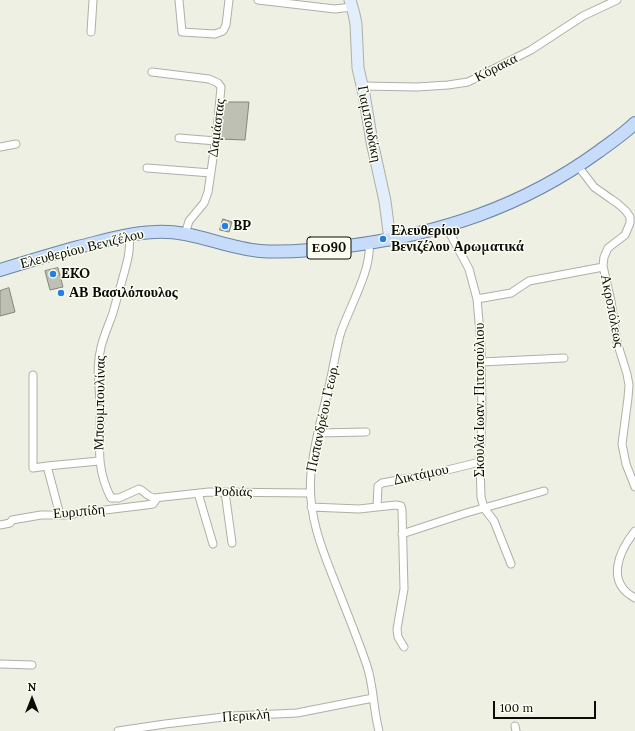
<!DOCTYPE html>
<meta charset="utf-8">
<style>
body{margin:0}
#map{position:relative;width:635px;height:731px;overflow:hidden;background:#eef0e4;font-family:Lora,serif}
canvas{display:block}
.north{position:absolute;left:12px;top:679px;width:40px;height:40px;-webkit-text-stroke:3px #fbfdf1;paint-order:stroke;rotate:0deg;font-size:11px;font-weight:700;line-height:16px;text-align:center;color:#0b0c08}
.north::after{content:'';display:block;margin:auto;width:14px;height:18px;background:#0b0c08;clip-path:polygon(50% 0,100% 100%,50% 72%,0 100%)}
.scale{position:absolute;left:493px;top:701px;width:103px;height:18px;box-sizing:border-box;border:2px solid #0b0c08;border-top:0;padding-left:5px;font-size:12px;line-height:14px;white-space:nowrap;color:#0b0c08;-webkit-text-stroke:3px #fbfdf1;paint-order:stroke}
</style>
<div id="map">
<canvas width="635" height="731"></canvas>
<div class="north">N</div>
<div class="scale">100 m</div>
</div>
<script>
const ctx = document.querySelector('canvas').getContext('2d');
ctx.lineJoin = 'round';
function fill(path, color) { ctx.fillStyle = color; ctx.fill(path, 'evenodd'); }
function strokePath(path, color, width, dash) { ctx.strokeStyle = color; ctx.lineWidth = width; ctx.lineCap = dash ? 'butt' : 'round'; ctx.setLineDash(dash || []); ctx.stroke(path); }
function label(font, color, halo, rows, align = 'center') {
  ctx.font = font + ' Lora,serif'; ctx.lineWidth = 3; ctx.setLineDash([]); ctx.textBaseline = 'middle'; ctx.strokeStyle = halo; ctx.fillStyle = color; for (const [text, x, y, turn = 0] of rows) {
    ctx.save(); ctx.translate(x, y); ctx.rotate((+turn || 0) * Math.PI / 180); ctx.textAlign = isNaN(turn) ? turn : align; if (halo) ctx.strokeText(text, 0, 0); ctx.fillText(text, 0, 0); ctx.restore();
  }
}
const building = new Path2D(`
 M223 102H249L245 140 219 139Z
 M223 219 232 222 229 232 220 230Z
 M58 268 63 287 50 290 45 271Z
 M9 288 15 312 0 316V291Z`);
const street = new Path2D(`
 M179 0 182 32 215 34 223 31 226 25 229 0
 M258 0 335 9 352 7
 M91 32 93 0
 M152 72 209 79 218 83 221 87 217 131 208 192 204 203 189 221 185 234
 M362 86 417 87 448 85 468 82 531 50 583 16 617 0
 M179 138 216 141
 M0 147 16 144
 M578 166 594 187 611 199 617 203 626 211 630 217V223L625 235 608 248 604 257 603 266 611 301 617 342 627 374 629 385 628 398 622 444 626 464 635 487
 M147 168 211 173
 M446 226 469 269 477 299 481 344 482 416 480 462 481 497 484 508 494 521 511 564
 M129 235C131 250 127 263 123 277 120 289 116 301 113 313 109 324 104 335 101 347 96 367 99 382 100 402 102 438 93 463 111 498H119L139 489C145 491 147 497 154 498L209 492 310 493
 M369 243C372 269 350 306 341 332 336 348 334 365 330 382 323 412 314 442 311 473 307 514 322 550 337 587 347 613 358 639 367 666 374 687 373 709 379 731
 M477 299 511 293 529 281 603 267
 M481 362 564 358
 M33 375V468L47 466 60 515
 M318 433 366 432
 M47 466 99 461
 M225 492 232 543
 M198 493 213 544
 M311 507 359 509 377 507 378 486 382 483 427 475 480 462
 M377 507 396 505 401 506 402 510 404 589 397 629 398 637 404 647
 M0 525 10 523 12 520 41 515H64L146 505 153 504 157 498
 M635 531C619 551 605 582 635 598
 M402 534 466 513 544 491
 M0 664 32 665
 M515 726 516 731
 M118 731 165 724 232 716 297 713 373 698`);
const secondary = new Path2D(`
 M350 0 354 14 356 24 358 68 364 94 372 142 385 201 390 240`);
const primary = new Path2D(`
 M0 270C26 262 52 254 78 247 103 241 128 233 154 232 191 229 224 248 260 251 290 253 318 250 348 246 439 234 522 207 598 152 610 143 624 134 635 123`);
const markers = [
 [225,226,4,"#237ee8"],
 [383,239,4,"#237ee8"],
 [53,274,4,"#237ee8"],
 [61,293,4,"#237ee8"]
];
const shields = [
 [329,248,44]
];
const shieldNames = [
 ["ΕΟ90",329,248]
];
const streetNames = [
 ["Κόρακα",496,68,-27],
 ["Γιαμπουδάκη",369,124,79],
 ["Δαμάστας",217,128,-83],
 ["Ελευθερίου Βενιζέλου",82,249,-14],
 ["Ακροπόλεως",612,311,79],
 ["Σκουλά Ιωαν. Πιτοπούλιου",480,400,-90],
 ["Μπουμπουλίνας",100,403,-89],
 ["Παπανδρέου Γεωρ.",323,418,-78],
 ["Δικτάμου",421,475,-12],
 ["Ροδιάς",233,492,1],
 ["Ευριπίδη",79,512,-5],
 ["Περικλή",246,716,-4]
];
const poiNames = [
 ["BP",233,226],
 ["Ελευθερίου",391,231],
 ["Βενιζέλου Αρωματικά",391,247],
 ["EKO",61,274],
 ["ΑΒ Βασιλόπουλος",69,293]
];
fill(building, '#bec0b4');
strokePath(building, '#83857a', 1);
strokePath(street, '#aeb0a5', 9);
strokePath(secondary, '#aeb0a5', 13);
strokePath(primary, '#6c84a3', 14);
strokePath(street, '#fff', 7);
strokePath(secondary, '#e2eefc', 11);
strokePath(primary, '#c6dcfa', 12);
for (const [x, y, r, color] of markers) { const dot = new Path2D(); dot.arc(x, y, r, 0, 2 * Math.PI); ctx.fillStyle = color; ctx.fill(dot); strokePath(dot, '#fbfdf1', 1.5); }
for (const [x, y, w] of shields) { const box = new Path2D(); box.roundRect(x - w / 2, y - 11, w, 22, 3); ctx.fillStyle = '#fbfdf1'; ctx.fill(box); strokePath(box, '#0b0c08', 1); }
label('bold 13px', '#0b0c08', null, shieldNames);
label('14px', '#0b0c08', '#fbfdf1', streetNames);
label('bold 14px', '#0b0c08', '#fbfdf1', poiNames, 'left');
</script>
